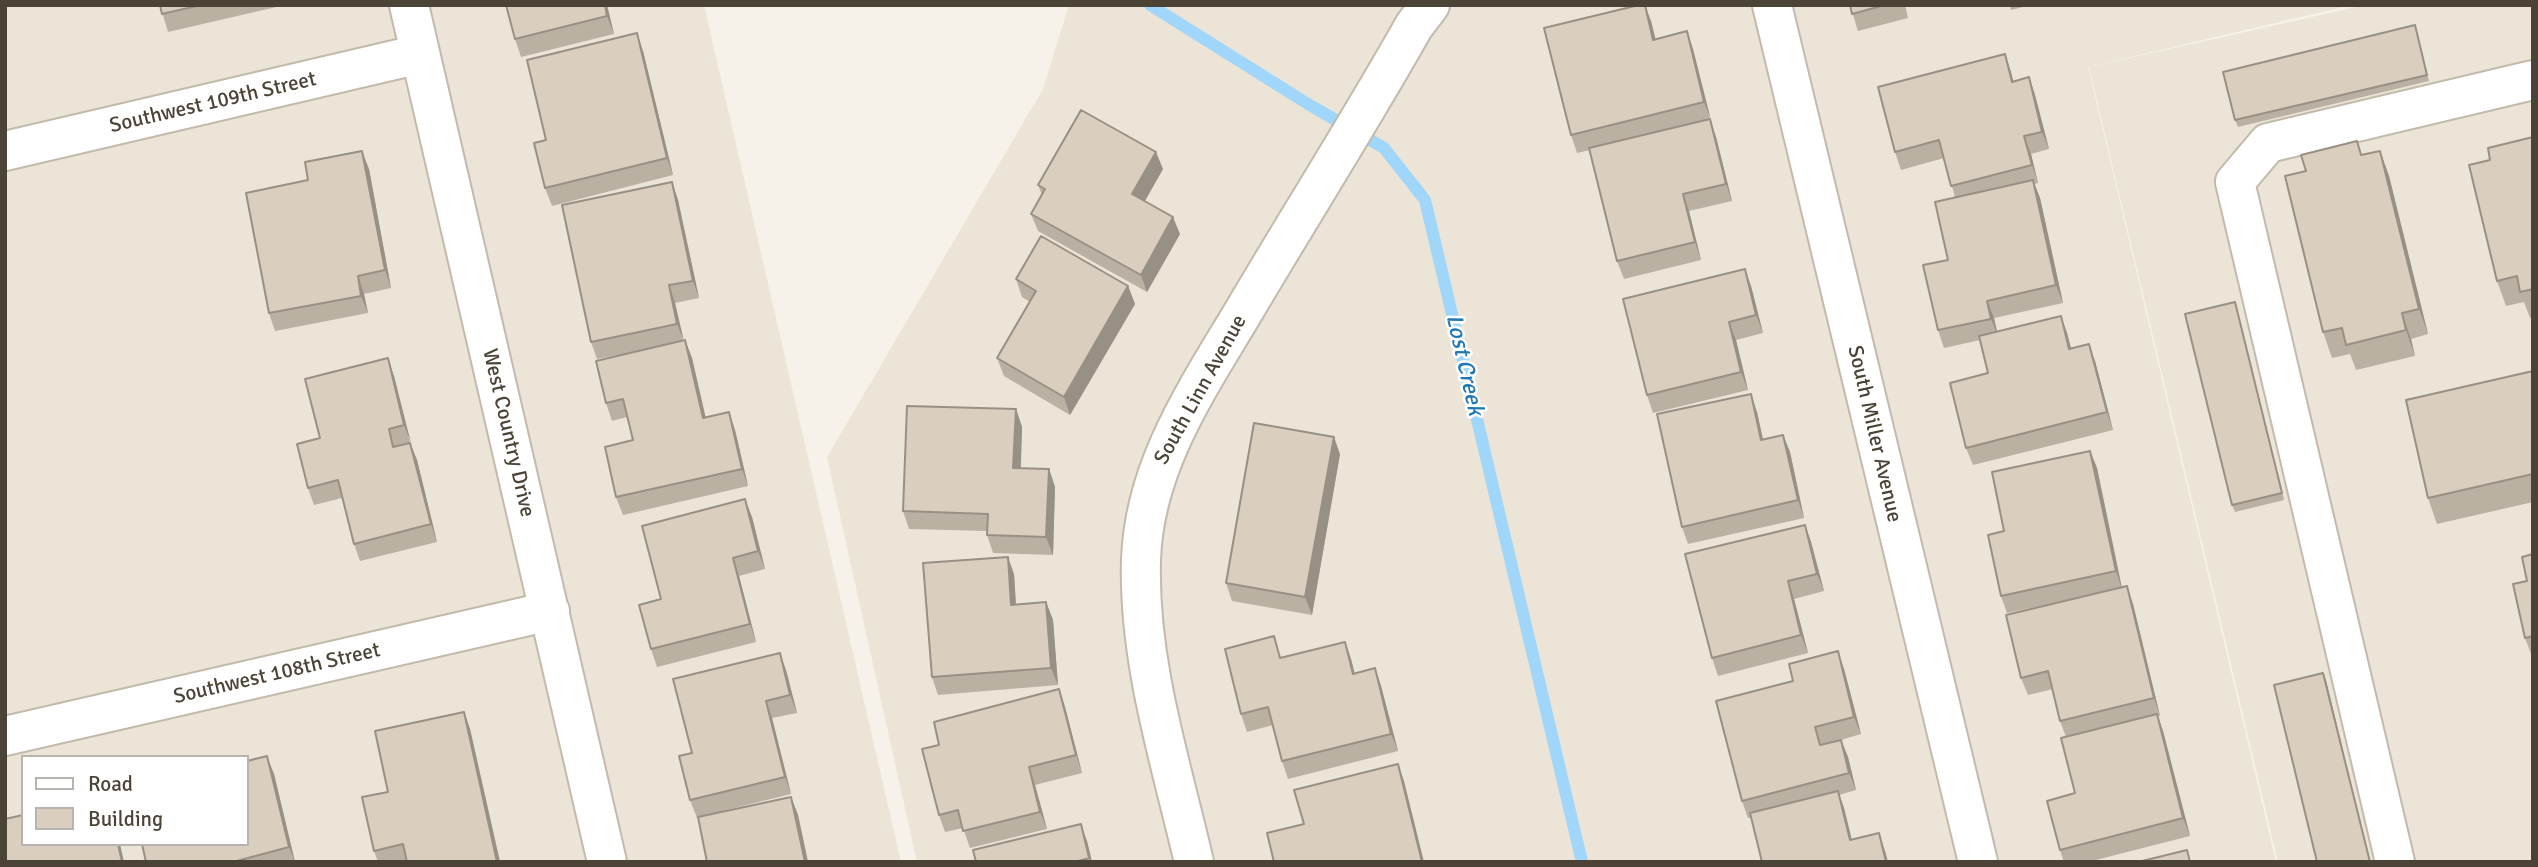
<!DOCTYPE html>
<style>
body{margin:0}
#map{position:relative;width:2538px;height:867px;overflow:hidden;background:#f6f2ea;font-family:Signika,sans-serif}
canvas{display:block}
.frame{position:absolute;inset:0;border:7px solid #4c4337;pointer-events:none}
.legend{position:absolute;left:21px;top:755px;width:228px;height:91px;box-sizing:border-box;background:#fff;border:2px solid #b7b4af;margin:0;padding:9px 12px;list-style:none;font-size:21px;color:#4c4337}
.legend li{display:flex;align-items:center;gap:14px;height:35px}
.legend b{width:35px;border:2px solid #b7b4af}
</style>
<div id="map">
<canvas width="2538" height="867"></canvas>
<div class="frame"></div>
<ul class="legend">
<li><b style="height:9px;background:#fff"></b>Road</li>
<li><b style="height:19px;background:#dacebe"></b>Building</li>
</ul>
</div>
<script>
const ctx = document.querySelector('canvas').getContext('2d');
ctx.lineJoin = 'round';
function fill(path, color) { ctx.fillStyle = color; ctx.fill(path, 'evenodd'); }
function strokePath(path, color, width, dash) { ctx.strokeStyle = color; ctx.lineWidth = width; ctx.lineCap = dash ? 'butt' : 'round'; ctx.setLineDash(dash || []); ctx.stroke(path); }
function label(font, color, halo, rows, align = 'center') {
  ctx.font = font + ' Signika,sans-serif'; ctx.lineWidth = 5; ctx.setLineDash([]); ctx.textBaseline = 'middle'; ctx.strokeStyle = halo; ctx.fillStyle = color; for (const [text, x, y, turn = 0] of rows) {
    ctx.save(); ctx.translate(x, y); ctx.rotate((+turn || 0) * Math.PI / 180); ctx.textAlign = isNaN(turn) ? turn : align; if (halo) ctx.strokeText(text, 0, 0); ctx.fillText(text, 0, 0); ctx.restore();
  }
}
const residential = new Path2D(`
 M5 5H704L901 862H5ZM23 757H247V844H23Z
 M1069 5H2352L2088 67 2276 862H917L827 457 1043 89Z
 M2365 5H2533V862H2278L2089 67Z`);
const stream = new Path2D(`
 M1150 5 1308 104 1384 148 1425 200 1582 862`);
const minor = new Path2D(`
 M409 5 607 862
 M1772 5 1978 862
 M5 151 420 54
 M5 736 550 611
 M1194 862C1171 763 1138 662 1141 560 1144 463 1201 384 1248 304 1303 211 1361 120 1414 26L1430 5
 M2395 862 2235 182 2268 143 2533 80`);
const wall = new Path2D(`
 M160 5H285L168 32Z
 M506 5H607L614 34 521 57 515 39Z
 M1850 5H1905L1908 18 1858 31Z
 M2010 5H2031L2011 10Z
 M1651 21 1655 39 1693 49 1710 120 1716 137 1732 201 1689 211 1701 260 1624 279 1617 261 1590 150 1577 153 1571 135Z
 M2415 25 2429 81 2238 127 2235 120Z
 M643 51 673 175 552 206 545 188 546 140Z
 M2005 54 2013 81 2029 77 2035 95 2049 149 2031 154 2038 183 2034 184 2040 198 2063 303 1994 318 1997 332 2061 316 2067 333 2071 349 2095 361 2113 430 1973 465 1966 448 1988 373 1980 340 1944 348 1938 330 1955 197 1944 158 1901 170 1895 152Z
 M2533 137V317L2530 318 2524 302 2506 306 2497 281Z
 M2380 151 2389 176 2428 334 2411 339 2415 356 2356 370 2350 354 2332 358 2323 332 2306 171Z
 M369 169 391 288 364 294 368 313 275 331 269 313Z
 M1163 169 1145 201 1180 234 1147 292 1038 231 1031 214 1042 195 1038 185Z
 M672 182 678 200 699 298 675 303 683 341 685 340 692 358 705 418 735 430 748 486 623 515 616 497 633 440 627 417 612 421 606 403 654 348 597 359 591 342Z
 M1016 279 1128 286 1135 304 1070 415 1004 376 997 358 1030 302 1022 297Z
 M1751 286 1763 333 1736 340 1748 390 1653 413 1647 395Z
 M2235 302 2284 500 2235 512 2232 505Z
 M2533 371V502L2437 524 2428 498Z
 M394 376 410 443 417 460 437 542 360 561 354 544 342 498 314 505 308 488 320 438Z
 M1016 409 1022 427 1021 468 1049 469 1055 487 1053 555 993 553 987 535V531L909 529 903 511Z
 M1757 412 1763 440 1783 435 1790 452 1804 518 1688 544 1682 527Z
 M2090 451 2097 468 2122 588 2133 604 2160 716H2158L2163 731 2190 836 2088 862H2064L2060 850 2075 793 2066 737 2060 721 2053 689 2028 695 2021 678 2064 601 2007 613 2001 596 2004 531Z
 M1340 454 1312 615 1232 601 1226 583Z
 M752 517 765 569 739 576 756 642 657 667 651 649 661 599Z
 M1805 525 1811 542 1824 591 1794 599 1808 653 1718 676 1712 658Z
 M2533 554V659L2525 638 2527 581Z
 M1014 574 1016 605 1046 602 1053 620 1058 685 938 695 932 677Z
 M1345 642 1351 659 1355 674 1375 668 1381 686 1398 751 1288 779 1282 761 1273 725 1247 732 1241 714 1281 658Z
 M1844 669 1861 734 1841 740 1848 757 1856 790 1839 795 1844 808 1852 840 1885 851 1888 862H1762L1751 818H1748L1742 801Z
 M786 670 797 713 772 718 791 794 698 817 791 797 798 815 808 862H707L698 817 697 818 690 800 692 753Z
 M1059 689 1065 707 1082 773 1035 785 1047 829 970 848 963 828 945 832 939 815V745Z
 M464 712 470 729 500 862H378L374 851 388 792Z
 M274 774 295 862H146Z
 M1087 841 1092 862H976Z`);
const shadedWall = new Path2D(`
 M605 5H607L614 34 607 16Z
 M1645 5 1651 21 1660 57 1653 40Z
 M1687 31 1693 49 1711 120 1704 102Z
 M637 33 643 51 673 175 667 158Z
 M2005 54 2011 72 2018 99 2012 82Z
 M2029 77 2035 95 2049 149 2042 132Z
 M1710 119 1716 137 1732 201 1726 184Z
 M2024 136 2031 154 2038 183 2032 165Z
 M362 151 369 169 391 288 385 270Z
 M2380 151 2389 176 2428 334 2419 309Z
 M1156 152 1163 169 1139 211 1132 194Z
 M2033 180 2040 198 2063 303 2056 285Z
 M672 182 678 200 699 298 693 281Z
 M1683 194 1689 211 1701 260 1695 242Z
 M1173 217 1180 234 1147 292 1141 275Z
 M1745 269 1751 286 1763 333 1756 315Z
 M358 276 364 294 368 313 361 296Z
 M669 285 675 303 684 341 677 324Z
 M1128 286 1135 304 1070 415 1064 397Z
 M1987 301 1994 318 1998 336 1991 319Z
 M2235 302 2237 309 2284 500 2282 493Z
 M2402 313 2411 339 2415 356 2406 330Z
 M2061 316 2067 333 2076 367 2069 349Z
 M1729 322 1736 340 1748 390 1741 372Z
 M685 340 692 358 710 436 703 418Z
 M2089 344 2095 361 2113 430 2107 412Z
 M388 358 394 376 411 443 404 425Z
 M1751 394 1757 412 1767 458 1761 440Z
 M1016 409 1022 427 1020 485 1013 468Z
 M729 412 735 430 748 486 742 469Z
 M1783 435 1790 452 1804 518 1798 500Z
 M1334 437 1340 454 1312 615 1305 597Z
 M410 443 417 460 437 542 431 524Z
 M2090 451 2097 468 2122 589 2116 571Z
 M1049 469 1055 487 1053 555 1046 537Z
 M745 499 752 517 765 569 758 551Z
 M1805 525 1811 542 1824 591 1817 574Z
 M1008 557 1014 574 1017 623 1011 605Z
 M733 558 739 576 756 642 750 624Z
 M1788 581 1794 599 1808 653 1801 635Z
 M2127 586 2133 604 2160 716 2154 698Z
 M1046 602 1053 620 1058 685 1051 668Z
 M1345 642 1351 659 1359 692 1353 674Z
 M1838 651 1844 669 1861 734 1854 717Z
 M780 653 786 670 797 713 790 695Z
 M1375 668 1381 686 1398 751 1391 734Z
 M2323 673 2326 680 2370 862Z
 M1059 689 1065 707 1082 773 1076 755Z
 M766 701 772 718 791 794 785 777Z
 M464 712 470 729 500 862H497Z
 M2157 714 2163 731 2190 836 2183 818Z
 M1841 740 1848 757 1856 790 1849 773Z
 M267 756 274 774 295 862 289 847Z
 M1398 764 1404 781 1424 862H1422Z
 M1029 767 1035 785 1047 829 1040 812Z
 M1838 791 1844 808 1856 858 1850 840Z
 M791 797 798 815 808 862H805Z
 M1081 824 1087 841 1092 862H1091L1089 858Z
 M1879 833 1885 851 1888 862H1886Z
 M118 844H120L124 862H122Z`);
const building = new Path2D(`
 M160 5H201L162 14Z
 M506 5H605L607 16 515 39Z
 M1639 5H1645L1653 40 1687 31 1704 102 1571 135 1544 28Z
 M1850 5H1885L1852 14Z
 M2415 25 2427 75 2235 120 2223 72Z
 M637 33 667 158 545 188 534 143 546 140 527 60Z
 M2005 54 2012 82 2029 77 2042 132 2024 136 2032 165 1951 186 1939 140 1895 152 1878 87Z
 M1081 110 1156 152 1132 194 1173 217 1141 275 1031 214 1045 189 1038 185Z
 M1710 119 1726 184 1683 194 1695 242 1617 261 1589 148Z
 M2533 137V289L2520 292 2517 276 2497 281 2469 165 2490 160 2488 148Z
 M2357 141 2361 155 2380 151 2419 309 2402 313 2406 330 2346 345 2342 328 2323 332 2285 176 2306 171 2301 155Z
 M362 151 385 270 358 276 361 296 269 313 246 193 308 180 305 162Z
 M2033 180 2056 285 1987 301 1991 319 1938 330 1923 265 1948 260 1935 202Z
 M672 182 693 281 669 285 677 324 591 342 562 205Z
 M1041 236 1128 286 1064 397 997 358 1036 291 1016 279Z
 M1745 269 1756 315 1729 322 1741 372 1647 395 1623 299Z
 M2235 302 2282 493 2232 505 2185 314Z
 M2061 316 2069 349 2089 344 2107 412 1966 448 1950 383 1988 373 1979 336Z
 M685 340 703 418 729 412 742 469 616 497 605 447 633 440 623 399 606 403 596 361Z
 M388 358 404 425 389 429 393 447 410 443 431 524 354 544 338 480 308 488 297 444 320 438 305 379Z
 M2533 371V474L2428 498 2406 400Z
 M1751 394 1761 440 1783 435 1798 500 1682 527 1657 414Z
 M907 406 1016 409 1013 468 1049 469 1046 537 987 535 988 514 903 511Z
 M1254 423 1334 437 1305 597 1226 583Z
 M2090 451 2116 571 2001 596 1988 535 2004 531 1992 472Z
 M745 499 758 551 733 558 750 624 651 649 639 605 661 599 642 526Z
 M1805 525 1817 574 1788 581 1801 635 1712 658 1685 554Z
 M2533 554V636L2525 638 2513 584 2527 581 2522 557Z
 M1008 557 1011 605 1046 602 1051 668 932 677 923 563Z
 M2127 586 2154 698 2060 721 2048 671 2021 678 2006 615Z
 M1274 636 1280 658 1345 642 1353 674 1375 668 1391 734 1282 761 1268 707 1241 714 1225 649Z
 M1838 651 1854 717 1815 727 1820 745 1841 740 1849 773 1742 801 1716 701 1793 681 1789 664Z
 M780 653 790 695 766 701 785 777 690 800 679 756 692 753 673 679Z
 M2323 673 2370 862H2317L2274 685Z
 M1059 689 1076 755 1029 767 1040 812 963 831 958 810 939 815 922 749 939 745 934 722Z
 M464 712 497 862H407L403 844 374 851 362 797 388 792 375 731Z
 M2157 714 2183 818 2060 850 2047 801 2075 793 2061 738Z
 M267 756 289 847 233 862H146L142 844H247V761Z
 M1398 764 1422 862H1274L1267 833 1304 824 1294 790Z
 M1838 791 1850 840 1879 833 1886 862H1762L1750 813Z
 M791 797 805 862H707L698 817Z
 M23 815V844H118L122 862H5V819Z
 M1081 824 1089 858 1075 862H976L973 850Z
 M2187 850 2190 862H2138Z`);
const streetNames = [
 ["Southwest 109th Street",213,103,-13],
 ["South Linn Avenue",1201,390,-61],
 ["West Country Drive",508,433,77],
 ["South Miller Avenue",1874,434,77],
 ["Southwest 108th Street",277,674,-13]
];
const waterNames = [
 ["Lost Creek",1464,365,77]
];
fill(residential, '#ebe4d7');
strokePath(stream, '#a0d6f9', 12);
strokePath(minor, '#c3baab', 42);
strokePath(minor, '#fff', 38);
fill(wall, '#bbb1a3');
fill(shadedWall, '#999085');
fill(building, '#dacebe');
strokePath(building, '#999085', 2);
label('21px', '#4c4337', '#fff', streetNames);
label('italic 23px', '#1f78b4', '#fff', waterNames);
</script>
